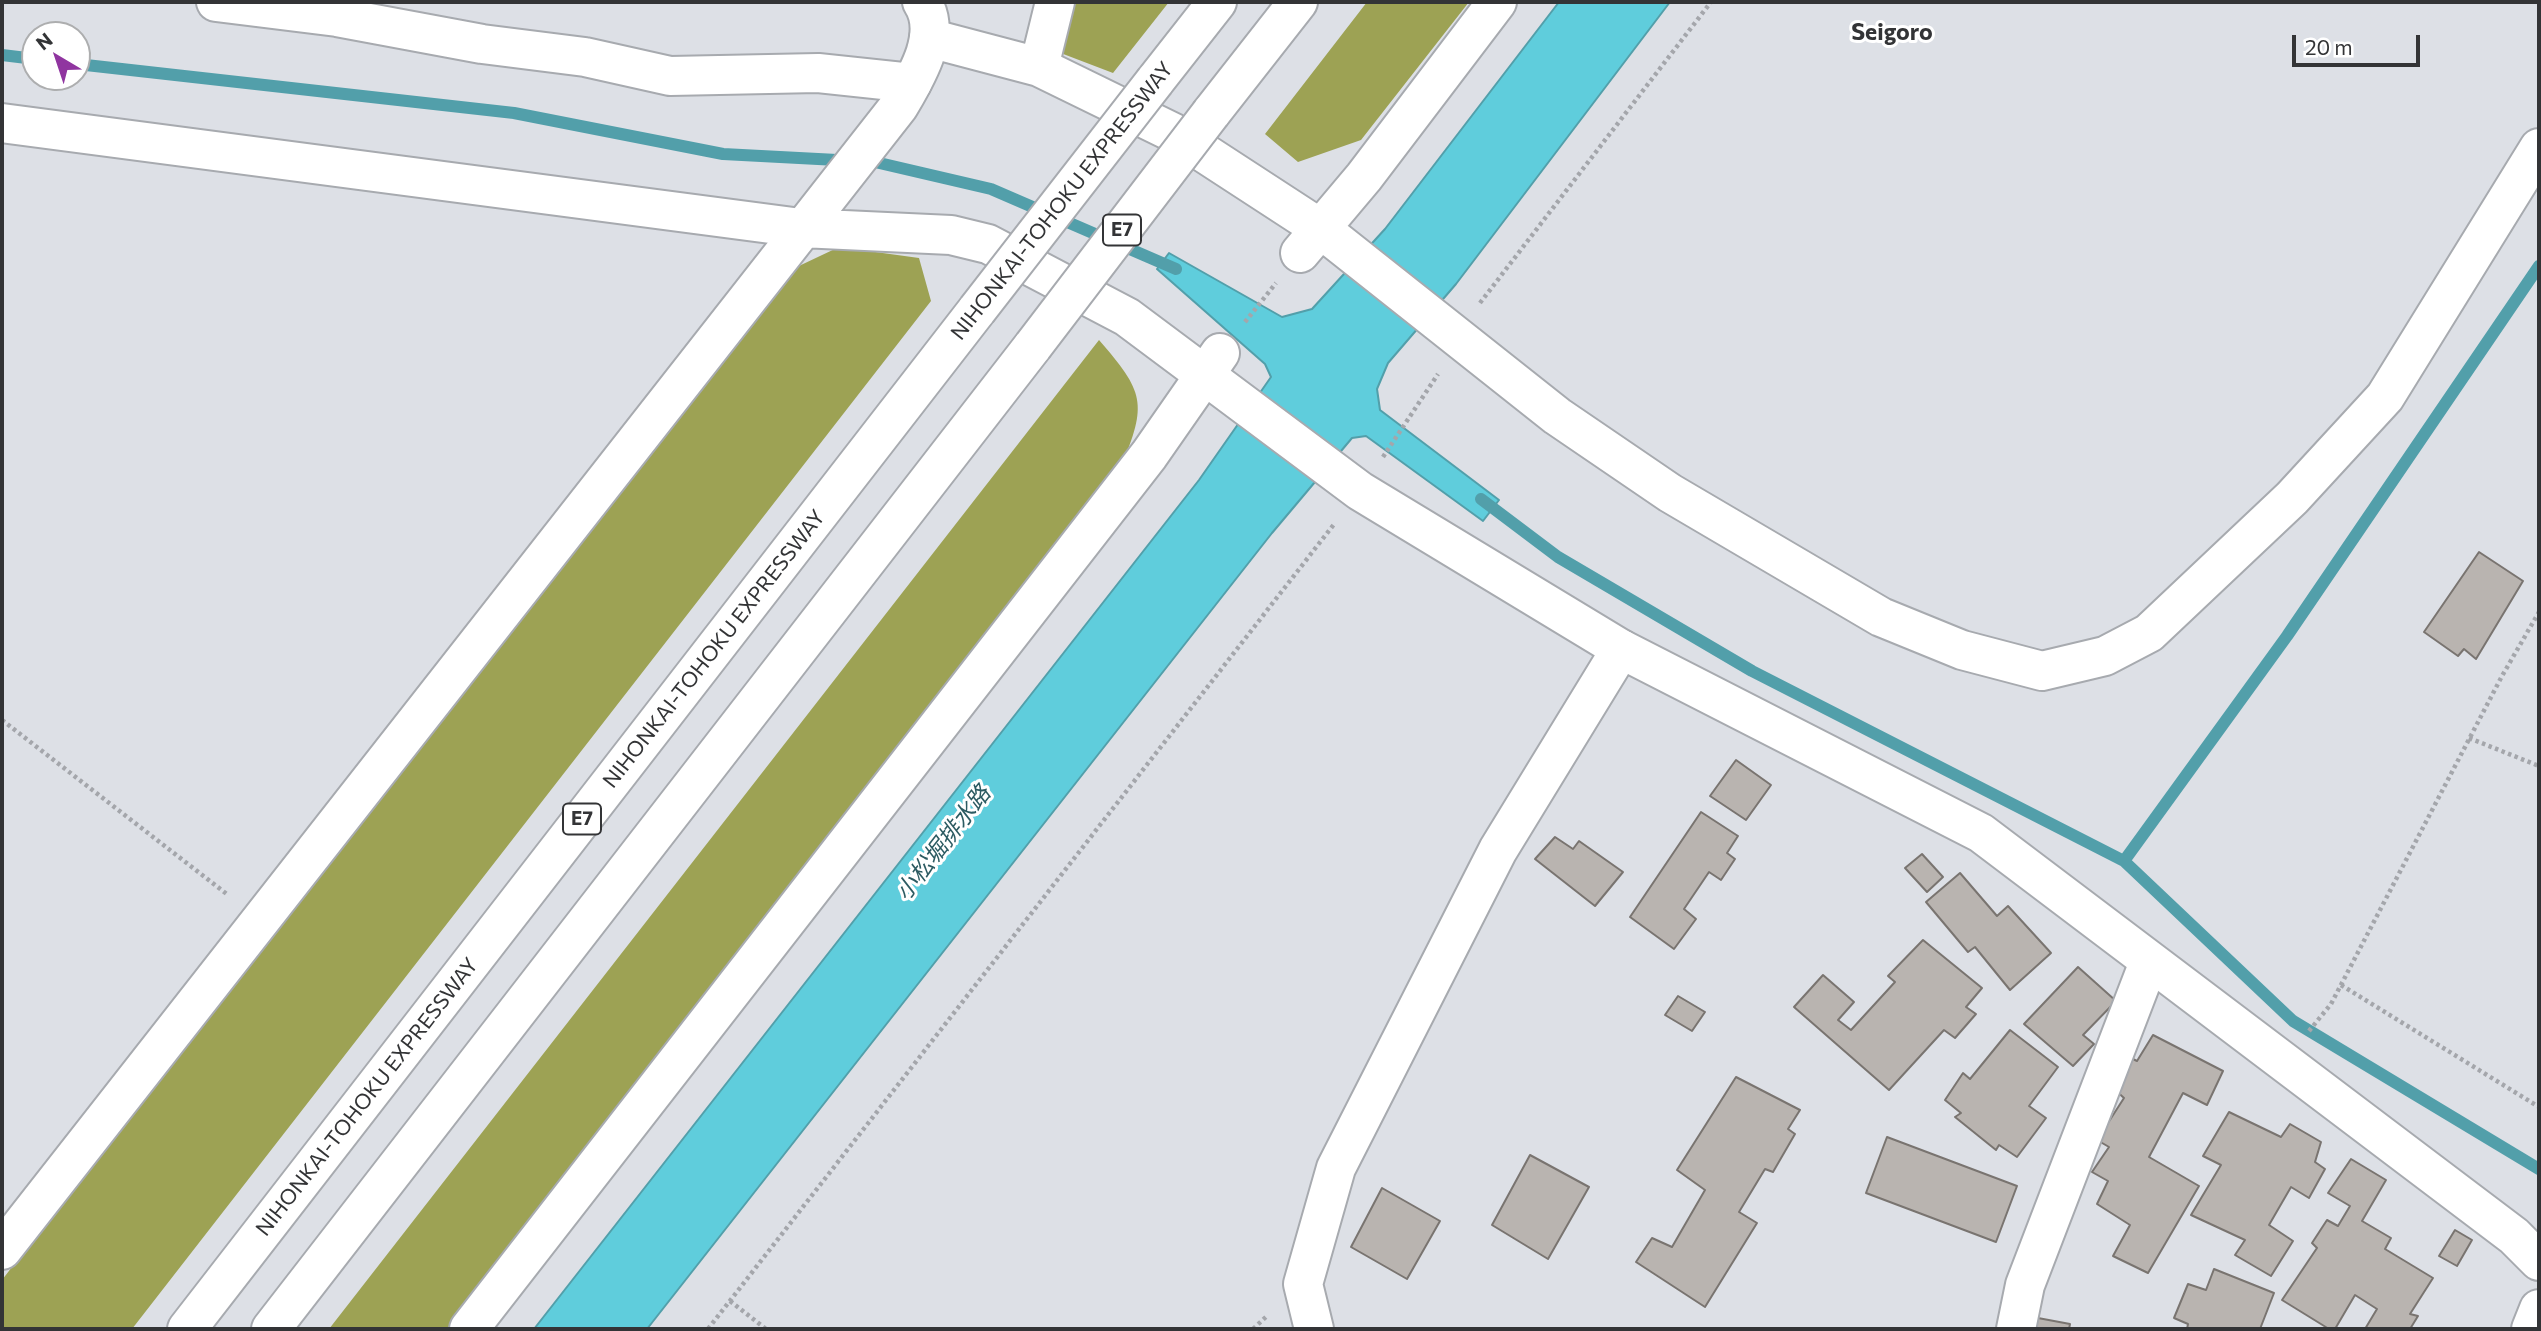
<!DOCTYPE html>
<meta charset="utf-8">
<style>
body{margin:0}
#map{position:relative;width:2541px;height:1331px;overflow:hidden;background:#dde0e6;font-family:Commissioner,sans-serif}
canvas{display:block}
.frame{position:absolute;inset:0;border:4px solid #333436;pointer-events:none}
.north{position:absolute;left:21px;top:21px;width:70px;height:70px;box-sizing:border-box;background:#fff;border:2px solid #adaeaf;border-radius:50%;rotate:321deg;font-size:19px;font-weight:700;line-height:28px;text-align:center;color:#333436}
.north::after{content:'';display:block;margin:auto;width:24px;height:32px;background:#9035a0;clip-path:polygon(50% 0,100% 100%,50% 72%,0 100%)}
.scale{position:absolute;left:2292px;top:35px;width:128px;height:32px;box-sizing:border-box;border:4px solid #333436;border-top:0;padding-left:9px;font-size:21px;line-height:24px;white-space:nowrap;color:#333436;-webkit-text-stroke:5px #fff;paint-order:stroke}
</style>
<div id="map">
<canvas width="2541" height="1331"></canvas>
<div class="frame"></div>
<div class="north">N</div>
<div class="scale">20 m</div>
</div>
<script>
const ctx = document.querySelector('canvas').getContext('2d');
ctx.lineJoin = 'round';
function fill(path, color) { ctx.fillStyle = color; ctx.fill(path, 'evenodd'); }
function strokePath(path, color, width, dash) { ctx.strokeStyle = color; ctx.lineWidth = width; ctx.lineCap = dash ? 'butt' : 'round'; ctx.setLineDash(dash || []); ctx.stroke(path); }
function label(font, color, halo, rows, align = 'center') {
  ctx.font = font + ' Commissioner,"Noto Sans JP",sans-serif'; ctx.lineWidth = 6; ctx.setLineDash([]); ctx.textBaseline = 'middle'; ctx.strokeStyle = halo; ctx.fillStyle = color; for (const [text, x, y, turn = 0] of rows) {
    ctx.save(); ctx.translate(x, y); ctx.rotate((+turn || 0) * Math.PI / 180); ctx.textAlign = isNaN(turn) ? turn : align; if (halo) ctx.strokeText(text, 0, 0); ctx.fillText(text, 0, 0); ctx.restore();
  }
}
const forest = new Path2D(`
 M1063 2H1169L1113 73 1058 52Z
 M1367 2H1469L1361 140 1298 162 1265 134Z
 M839 247 919 258 931 301 132 1329H2V1280L110 1139 782 274Z
 M1099 340C1144 392 1148 403 1121 467L448 1329H329Z`);
const water = new Path2D(`
 M1559 2H1670L1456 284 1388 363 1377 389 1380 410 1499 500 1483 521 1366 436 1352 438 1272 533 647 1329H534L1199 480 1271 377 1265 364 1157 269 1169 253 1282 317 1312 309 1385 229Z`);
const stream = new Path2D(`
 M2 55 35 59
 M77 64 514 113 723 154 875 162 991 189 1176 269
 M1481 499 1558 557 1752 671 2124 861 2293 1021 2539 1169
 M2124 861 2287 636 2539 266`);
const building = new Path2D(`
 M2479 552 2523 581 2476 659 2464 649 2458 656 2424 632Z
 M1736 760 1771 785 1746 820 1710 796Z
 M1701 812 1738 836 1727 853 1735 859 1721 880 1709 872 1684 909 1696 919 1674 949 1630 917Z
 M1555 837 1573 849 1579 841 1623 872 1595 906 1535 859Z
 M1922 854 1943 877 1927 892 1905 868Z
 M1960 873 1997 916 2008 906 2051 953 2010 990 1975 947 1968 952 1926 902Z
 M1923 940 1982 988 1966 1007 1976 1014 1955 1038 1944 1030 1889 1090 1794 1007 1823 975 1854 1002 1838 1020 1851 1030 1895 982 1888 976Z
 M2078 967 2116 1001 2083 1035 2094 1044 2073 1066 2024 1024Z
 M1678 996 1705 1012 1692 1031 1665 1015Z
 M2010 1030 2058 1067 2029 1106 2046 1118 2017 1157 1999 1145 1996 1150 1955 1117 1961 1113 1945 1100 1963 1073 1970 1079Z
 M2153 1035 2223 1071 2207 1105 2183 1093 2149 1157 2199 1186 2148 1273 2113 1256 2130 1225 2097 1204 2108 1181 2092 1172 2109 1147 2097 1140 2124 1098 2113 1088 2129 1057 2137 1061Z
 M1736 1077 1800 1110 1788 1129 1795 1134 1773 1172 1765 1169 1739 1212 1757 1223 1705 1307 1636 1262 1652 1238 1672 1247 1705 1190 1677 1170Z
 M2229 1112 2281 1137 2290 1124 2321 1142 2315 1162 2325 1169 2309 1198 2291 1187 2269 1225 2293 1241 2271 1276 2235 1255 2245 1240 2191 1215 2221 1165 2203 1156Z
 M1887 1137 2017 1186 1996 1242 1866 1193Z
 M1530 1155 1589 1187 1548 1259 1492 1225Z
 M2351 1159 2386 1180 2362 1221 2391 1238 2385 1249 2433 1278 2410 1314 2418 1316 2410 1329H2365L2377 1309 2355 1295 2335 1329H2329L2282 1300 2317 1248 2312 1243 2327 1220 2338 1226 2350 1206 2328 1193Z
 M1382 1188 1440 1221 1407 1279 1351 1247Z
 M2455 1230 2472 1240 2457 1266 2439 1256Z
 M2214 1269 2274 1293 2260 1329H2187L2188 1324 2174 1318 2188 1284 2206 1290Z
 M2038 1318 2070 1324 2069 1329H2034Z`);
const path = new Path2D(`
 M1480 303 1711 2
 M1245 322 1276 283
 M1383 457 1438 374
 M2 720 228 895
 M2469 738 2539 766
 M2341 985 2539 1107
 M2309 1031 2331 1004 2502 676 2539 612
 M730 1301 766 1329
 M708 1329 1335 523
 M1253 1329 1268 1315`);
const street = new Path2D(`
 M216 2 337 17 482 44 585 57 670 76 818 73 912 83
 M929 38 1039 67 1172 132 1321 229 1557 416 1670 493 1881 617 1962 650 2042 671 2105 656 2149 633 2292 498 2385 397 2539 148
 M1039 67 1055 2
 M2 123 801 228
 M1300 253 1364 177 1497 2
 M469 1329 1149 455 1220 353
 M1314 1329 1303 1284 1336 1168 1498 850 1621 649
 M2016 1329 2025 1285 2149 962`);
const secondary = new Path2D(`
 M801 228 951 235 988 244 1127 317 1360 491 1621 649 1981 833 2514 1236 2539 1261
 M2 1250 899 106C916 77 943 34 922 2
 M2531 1329 2539 1309`);
const highway = new Path2D(`
 M1155 81 1217 2
 M1211 113 1298 2
 M187 1329 977 310
 M271 1329 1033 346`);
const highwayBridge = new Path2D(`
 M977 310 1155 81
 M1033 346 1211 113`);
const shields = [
 [1122,230,38],
 [582,819,38]
];
const shieldNames = [
 ["E7",1122,230],
 ["E7",582,819]
];
const streetNames = [
 ["NIHONKAI-TOHOKU EXPRESSWAY",1062,201,-52],
 ["NIHONKAI-TOHOKU EXPRESSWAY",714,649,-52],
 ["NIHONKAI-TOHOKU EXPRESSWAY",367,1097,-52]
];
const neighbourhoodNames = [
 ["Seigoro",1892,32]
];
const waterNames = [
 ["小松堀排水路",943,843,-52]
];
fill(forest, '#9da254');
fill(water, '#5fcddc');
strokePath(water, '#529faa', 2);
strokePath(stream, '#529faa', 12);
fill(building, '#b9b4b0');
strokePath(building, '#797470', 2);
strokePath(street, '#a7aaaf', 42);
strokePath(secondary, '#a7aaaf', 42);
strokePath(highway, '#a7aaaf', 42);
strokePath(path, '#a4a6ab', 4.5, [3.5, 3.5]);
strokePath(street, '#fff', 38);
strokePath(secondary, '#fff', 38);
strokePath(highway, '#fff', 38);
strokePath(highwayBridge, '#a7aaaf', 42, []);
strokePath(highwayBridge, '#fff', 38);
for (const [x, y, w] of shields) { const box = new Path2D(); box.roundRect(x - w / 2, y - 15.5, w, 31, 5); ctx.fillStyle = '#fff'; ctx.fill(box); strokePath(box, '#333436', 2); }
label('bold 19px', '#333436', null, shieldNames);
label('21px', '#333436', '#fff', streetNames);
label('bold 23px', '#333436', '#fff', neighbourhoodNames);
label('italic 23px', '#2c5b62', '#fff', waterNames);
</script>
